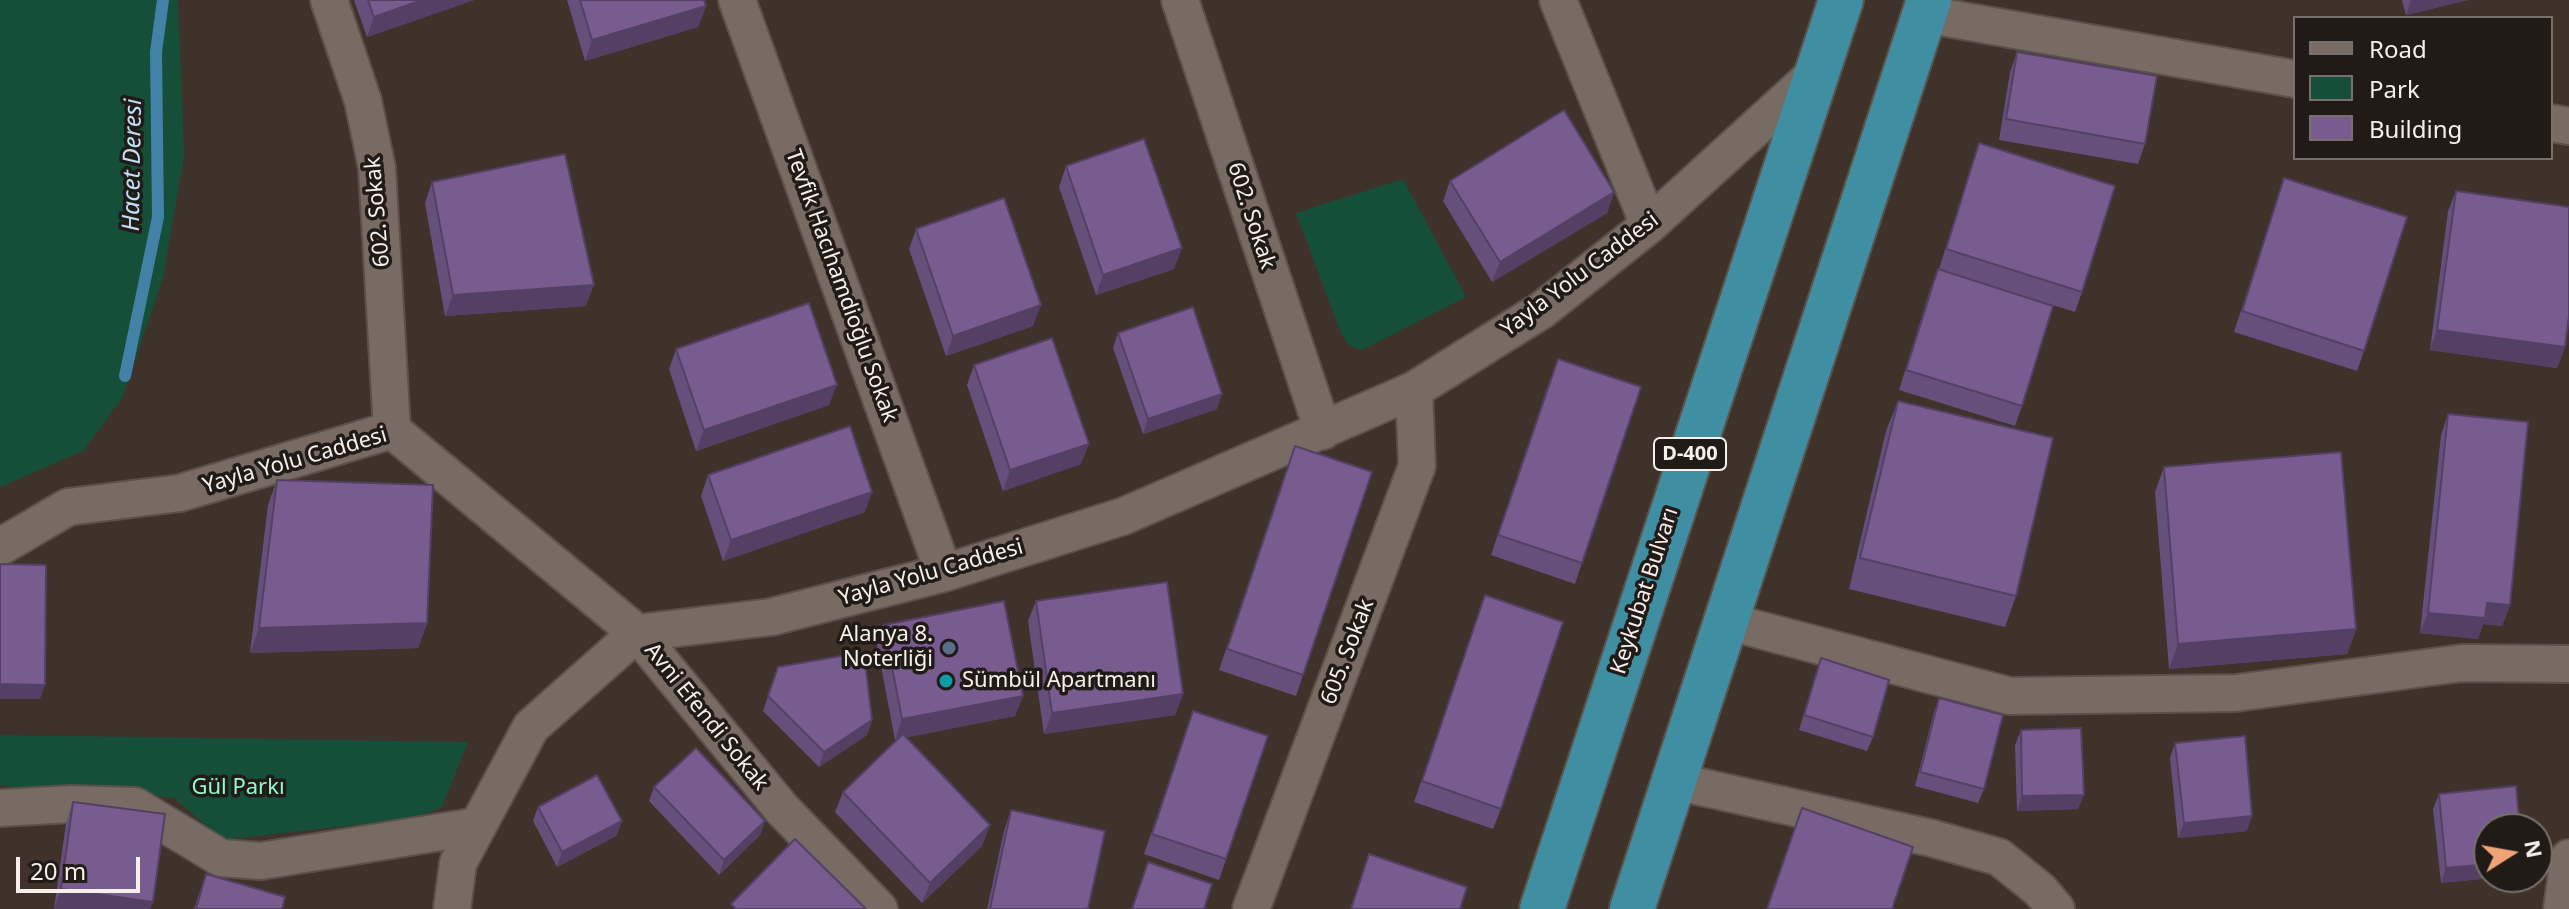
<!DOCTYPE html>
<meta charset="utf-8">
<style>
body{margin:0}
#map{position:relative;width:2569px;height:909px;overflow:hidden;background:#3e322b;font-family:"Noto Sans",sans-serif}
canvas{display:block}
.legend{position:absolute;left:2293px;top:16px;width:260px;height:144px;box-sizing:border-box;background:#211b18;border:2px solid #77706c;margin:0;padding:10px 14px;list-style:none;font-size:24px;color:#f7efea}
.legend li{display:flex;align-items:center;gap:16px;height:40px}
.legend b{width:40px;border:2px solid #77706c}
.north{position:absolute;left:2473px;top:813px;width:80px;height:80px;box-sizing:border-box;background:#211b18;border:2px solid #77706c;border-radius:50%;rotate:79deg;font-size:22px;font-weight:700;line-height:32px;text-align:center;color:#f7efea}
.north::after{content:'';display:block;margin:auto;width:28px;height:36px;background:#efa377;clip-path:polygon(50% 0,100% 100%,50% 72%,0 100%)}
.scale{position:absolute;left:16px;top:857px;width:124px;height:36px;box-sizing:border-box;border:4px solid #f7efea;border-top:0;padding-left:10px;font-size:24px;line-height:28px;white-space:nowrap;color:#f7efea;-webkit-text-stroke:6px #211b18;paint-order:stroke}
</style>
<div id="map">
<canvas width="2569" height="909"></canvas>
<ul class="legend">
<li><b style="height:10px;background:#786b63"></b>Road</li>
<li><b style="height:22px;background:#164f39"></b>Park</li>
<li><b style="height:22px;background:#785c90"></b>Building</li>
</ul>
<div class="north">N</div>
<div class="scale">20 m</div>
</div>
<script>
const ctx = document.querySelector('canvas').getContext('2d');
ctx.lineJoin = 'round';
function fill(path, color) { ctx.fillStyle = color; ctx.fill(path, 'evenodd'); }
function strokePath(path, color, width, dash) { ctx.strokeStyle = color; ctx.lineWidth = width; ctx.lineCap = dash ? 'butt' : 'round'; ctx.setLineDash(dash || []); ctx.stroke(path); }
function label(font, color, halo, rows, align = 'center') {
  ctx.font = font + ' "Noto Sans",sans-serif'; ctx.lineWidth = 7; ctx.setLineDash([]); ctx.textBaseline = 'middle'; ctx.strokeStyle = halo; ctx.fillStyle = color; for (const [text, x, y, turn = 0] of rows) {
    ctx.save(); ctx.translate(x, y); ctx.rotate((+turn || 0) * Math.PI / 180); ctx.textAlign = isNaN(turn) ? turn : align; if (halo) ctx.strokeText(text, 0, 0); ctx.fillText(text, 0, 0); ctx.restore();
  }
}
const green = new Path2D(`
 M0 0H178L184 156 163 278 122 398 83 451 0 487Z
 M1403 179 1466 297 1362 350 1350 346 1341 333 1296 213Z
 M0 735 468 742 442 807 415 818 223 840 174 798 129 793 56 794 0 785Z`);
const stream = new Path2D(`
 M125 376 158 217 156 52 163 0`);
const minor = new Path2D(`
 M329 0 363 101 377 168 392 430
 M737 0 944 573
 M1180 0 1323 431
 M1558 0 1649 225
 M1924 14 2295 79
 M2551 123 2569 126
 M0 547 68 507 180 493 392 430 637 633 771 617 944 573 1124 516 1414 390 1542 310 1649 225 1817 72
 M1726 621 2010 696 2236 693 2462 663 2569 664
 M1674 781 1931 838 1999 857 2040 890 2056 909
 M0 808 71 804 135 806 221 858 261 861 478 826
 M452 909 458 863 531 727 637 633 782 809 879 909
 M1251 909 1417 466 1414 390
 M2562 909 2569 858`);
const trunk = new Path2D(`
 M1542 909 1841 0
 M1632 909 1929 0`);
const wall = new Path2D(`
 M354 0H474L367 37Z
 M567 0H704L706 6 698 27 585 61Z
 M2402 0H2468L2406 15Z
 M2017 52 2145 144 2138 164 1999 140 2010 72Z
 M1979 143 2082 292 2075 312 1998 288 2022 406 2015 426 1899 390 1930 290 1938 269H1939Z
 M1066 166 1174 269 1096 295 1059 187Z
 M2284 178 2364 351 2357 371 2234 332Z
 M1450 181 1614 192 1607 213 1492 282 1443 201Z
 M432 182 586 306 445 316 425 203Z
 M2456 191 2565 347 2557 368 2430 350 2448 211Z
 M916 229 1033 326 946 356 909 249Z
 M1118 333 1217 409 1143 434 1113 348Z
 M676 349 829 405 696 451 669 369Z
 M974 365 1081 464 1003 491 967 385Z
 M1550 379 1582 563 1575 584 1491 555Z
 M1898 401 2016 596 2005 627 1849 589 1886 431Z
 M2448 414 2510 605 2502 626 2483 624 2478 639 2420 633 2441 435Z
 M1288 466 1303 675 1296 696 1219 670Z
 M2164 467 2356 629 2347 654 2169 669 2155 492Z
 M708 475 865 512 723 561 701 496Z
 M277 480 427 623 418 648 250 653 268 505Z
 M1036 601 1183 694 1175 715 1044 734 1028 621Z
 M1478 616 1501 809 1493 829 1414 802Z
 M884 625 1023 696 1015 716 906 737 982 846 922 903 835 812 843 792 898 739 895 740 877 645Z
 M1821 658 1873 737 1867 751 1799 730Z
 M778 667 872 720 867 735 819 767 763 711Z
 M1939 698 1984 789 1978 803 1915 786 1934 712Z
 M2021 730 2078 809 2017 811 2015 745Z
 M1186 731 1268 736 1219 880 1144 854Z
 M2175 743 2247 831 2178 838 2170 758Z
 M654 787 765 821 760 835 719 875 649 801Z
 M2439 794 2489 877H2500L2441 883 2433 809Z
 M73 802 153 902 150 909H54L66 823Z
 M538 807 622 821 616 836 557 867 533 821Z
 M1011 810 1088 909H987L1004 831Z
 M206 874 282 909H194Z`);
const shadedWall = new Path2D(`
 M422 0H474L367 37 374 17Z
 M2411 0H2468L2406 15Z
 M706 6 698 27 585 61 592 40Z
 M1614 192 1607 213 1492 282 1500 262Z
 M1182 248 1174 269 1096 295 1103 275Z
 M594 285 586 306 445 316 453 295Z
 M1041 305 1033 326 946 356 953 336Z
 M2437 330 2565 347 2557 368 2430 350Z
 M837 385 829 405 696 451 704 430Z
 M1222 394 1217 409 1143 434 1148 419Z
 M1089 444 1081 464 1003 491 1010 470Z
 M872 492 865 512 723 561 731 540Z
 M2487 603 2510 605 2502 626 2483 624 2478 639 2420 633 2428 613Z
 M427 623 418 648 250 653 259 628Z
 M2356 629 2347 654 2169 669 2178 644Z
 M0 684 45 685 40 699H0Z
 M1183 694 1175 715 1044 734 1052 713Z
 M1023 696 1015 716 895 740 902 719Z
 M872 720 867 735 819 767 824 752Z
 M2084 795 2078 809 2017 811 2022 796Z
 M2252 816 2247 831 2178 838 2184 823Z
 M622 821 616 836 557 867 562 852Z
 M765 821 760 835 719 875 724 860Z
 M990 825 982 846 922 903 930 883Z
 M2489 864V877H2500L2441 883 2446 868Z
 M61 889 153 902 150 909H54Z`);
const building = new Path2D(`
 M368 0H422L374 17Z
 M580 0H704L706 6 592 40Z
 M2017 52 2157 76 2145 144 2006 119Z
 M1564 110 1614 192 1500 262 1450 181Z
 M1144 139 1182 248 1103 275 1066 166Z
 M1979 143 2115 186 2082 292 1946 249Z
 M565 154 594 285 453 295 432 182Z
 M2284 178 2407 217 2364 351 2242 311Z
 M2456 191 2569 207V316L2565 347 2437 330Z
 M1004 198 1041 305 953 336 916 229Z
 M1938 269 2053 306 2022 406 1906 370Z
 M809 303 837 385 704 430 676 349Z
 M1193 307 1222 394 1148 419 1118 333Z
 M1052 338 1089 444 1010 470 974 365Z
 M1558 359 1641 387 1582 563 1498 535Z
 M1898 401 2053 438 2016 596 1860 558Z
 M2448 414 2528 422 2510 605 2487 603 2485 618 2428 613Z
 M850 426 872 492 731 540 708 475Z
 M1295 446 1372 472 1303 675 1227 649Z
 M2341 452 2356 629 2178 644 2164 467Z
 M277 480 433 485 427 623 259 628Z
 M0 564 46 565 45 685 0 684Z
 M1167 582 1183 694 1052 713 1036 601Z
 M1485 595 1563 622 1501 809 1422 781Z
 M1004 601 1023 696 902 719 884 625Z
 M864 652 872 720 824 752 768 696 778 667Z
 M1821 658 1889 680 1873 737 1804 715Z
 M1939 698 2003 715 1984 789 1920 772Z
 M1193 711 1268 736 1226 859 1152 834Z
 M2081 728 2084 795 2022 796 2021 730Z
 M903 734 990 825 930 883 843 792Z
 M2245 736 2252 816 2184 823 2175 743Z
 M696 748 765 821 724 860 654 787Z
 M597 775 622 821 562 852 538 807Z
 M2516 786 2520 829H2489V864L2446 868 2439 794Z
 M73 802 165 814 153 902 61 889Z
 M1802 808 1913 847 1892 909H1767Z
 M1011 810 1105 831 1088 909H990Z
 M795 839 866 909H736L731 904Z
 M1369 854 1467 887 1460 909H1351Z
 M1148 862 1212 884 1204 909H1132Z
 M206 874 285 897 282 909H196Z`);
const markers = [
 [949,648,8,"#5c6f8a"],
 [946,681,8,"#0f9aa8"]
];
const shields = [
 [1690,454,72]
];
const shieldNames = [
 ["D-400",1690,454]
];
const streetNames = [
 ["602. Sokak",378,212,-95],
 ["602. Sokak",1251,216,72],
 ["Yayla Yolu Caddesi",1580,275,-37],
 ["Tevfik Hacıhamdioğlu Sokak",841,286,70],
 ["Yayla Yolu Caddesi",295,461,-16],
 ["Yayla Yolu Caddesi",931,573,-16],
 ["Keykubat Bulvarı",1645,591,-72],
 ["605. Sokak",1348,652,-69],
 ["Avni Efendi Sokak",706,717,51]
];
const poiNames = [
 ["Alanya 8.",933,635],
 ["Noterliği",933,660],
 ["Sümbül Apartmanı",962,681,"left"]
];
const parkNames = [
 ["Gül Parkı",238,788]
];
const waterNames = [
 ["Hacet Deresi",133,165,-89]
];
fill(green, '#164f39');
strokePath(stream, '#4282a7', 12);
strokePath(minor, '#5b514b', 40);
strokePath(trunk, '#5b514b', 48);
strokePath(minor, '#786b63', 36);
strokePath(trunk, '#408ea2', 44);
fill(wall, '#674f7c');
fill(shadedWall, '#544065');
fill(building, '#785c90');
strokePath(building, '#544065', 2);
for (const [x, y, r, color] of markers) { const dot = new Path2D(); dot.arc(x, y, r, 0, 2 * Math.PI); ctx.fillStyle = color; ctx.fill(dot); strokePath(dot, '#211b18', 3); }
for (const [x, y, w] of shields) { const box = new Path2D(); box.roundRect(x - w / 2, y - 16, w, 32, 6); ctx.fillStyle = '#211b18'; ctx.fill(box); strokePath(box, '#f7efea', 2); }
label('bold 20px', '#f7efea', null, shieldNames);
label('22px', '#f7efea', '#211b18', streetNames);
label('22px', '#f7efea', '#211b18', poiNames, 'right');
label('22px', '#91f8ca', '#211b18', parkNames);
label('italic 24px', '#bfe1f6', '#211b18', waterNames);
</script>
